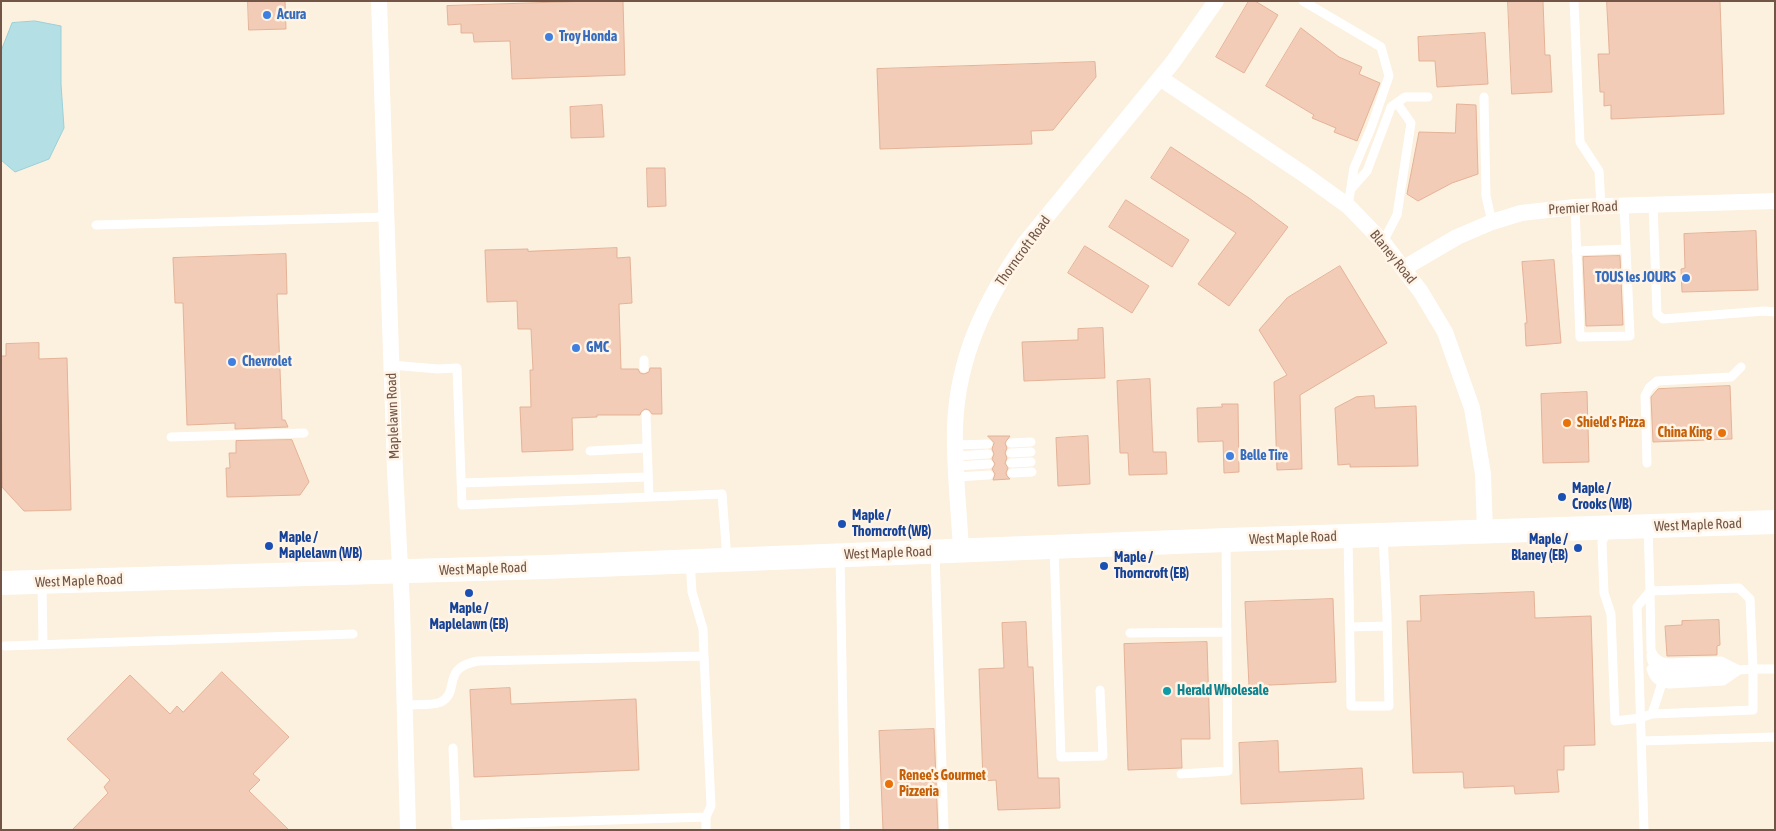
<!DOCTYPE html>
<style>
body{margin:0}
#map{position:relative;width:1776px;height:831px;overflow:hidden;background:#fcf0df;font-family:"Asap Condensed",sans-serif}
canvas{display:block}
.frame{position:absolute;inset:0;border:2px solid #725547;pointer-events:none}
</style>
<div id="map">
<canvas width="1776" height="831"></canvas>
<div class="frame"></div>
</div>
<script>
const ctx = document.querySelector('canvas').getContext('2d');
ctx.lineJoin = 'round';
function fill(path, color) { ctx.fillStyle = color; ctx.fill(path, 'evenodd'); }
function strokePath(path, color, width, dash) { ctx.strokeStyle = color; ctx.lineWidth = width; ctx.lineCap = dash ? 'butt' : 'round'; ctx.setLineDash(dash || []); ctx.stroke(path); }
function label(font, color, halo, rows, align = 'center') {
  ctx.font = font + ' "Asap Condensed",sans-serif'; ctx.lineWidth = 5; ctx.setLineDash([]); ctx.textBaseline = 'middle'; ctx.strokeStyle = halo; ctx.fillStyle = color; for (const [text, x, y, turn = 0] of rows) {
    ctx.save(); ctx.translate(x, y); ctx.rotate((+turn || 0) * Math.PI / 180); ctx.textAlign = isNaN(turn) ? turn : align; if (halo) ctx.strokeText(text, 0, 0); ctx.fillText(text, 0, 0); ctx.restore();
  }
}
const water = new Path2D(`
 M35 21 61 26V84L64 128 49 159 15 172 1 160V51L12 23Z`);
const building = new Path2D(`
 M248 1H285L286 29 249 30Z
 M591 1H623L625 75 512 79 510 41 474 42 473 33H461V24L448 25 447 6Z
 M1249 1H1255L1278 15 1244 73 1216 57Z
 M1508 1H1543L1545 55H1550L1552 92 1512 94Z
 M1607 1H1720L1724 114 1611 119V105L1604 106V92H1600L1598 54H1609Z
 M1301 28 1339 57 1362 67 1359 74 1380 83 1357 141 1334 132 1336 128 1312 118 1314 115 1266 86Z
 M1485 33 1488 84 1437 87 1435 61H1419L1418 37Z
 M1095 62 1096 77 1053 130 1031 131 1032 144 880 149 877 69Z
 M1457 104 1476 105 1478 174 1452 183 1418 201 1407 194 1419 132 1455 133Z
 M602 105 604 137 571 138 570 107Z
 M1171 147 1249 198 1288 227 1229 306 1198 284 1236 233 1151 178Z
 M647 168H665L666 206 648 207Z
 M1126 200 1189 240 1172 267 1109 227Z
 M1756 231 1758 290 1682 292 1681 269 1685 268 1684 234Z
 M1085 246 1149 286 1132 313 1068 273Z
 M617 248V258L630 257 632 303 619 304 621 369H638L640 373 644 374 649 372 650 368H661L662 414H652L649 410 645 409 641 412 640 415H597V417L572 418 573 450 522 452 520 407H531L530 370H533L531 329H518L517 301 487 302 485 250 528 249V251Z
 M286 254 287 294H277L282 420H285L288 427 235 429V423L187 425 183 303H175L173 258Z
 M1620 256 1623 325 1586 326 1583 257Z
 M1554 260 1561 343 1526 346 1525 323H1527L1522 262Z
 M1340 266 1387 343 1300 395 1302 469 1277 470 1274 382 1287 375 1259 330 1287 298Z
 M1103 328 1105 378 1024 381 1022 342 1078 340V329Z
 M39 343V359L67 358 71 510 24 511 2 487 1 356H6V344Z
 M1150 379 1153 452H1166L1167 474 1129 475 1128 453H1120L1117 381Z
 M1730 386 1732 439 1653 442 1651 397 1658 389Z
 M1587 392 1589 462 1543 463 1541 394Z
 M1374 396 1375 408 1416 406 1418 466 1350 467V464L1338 465 1335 408 1356 397Z
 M1222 404H1238L1239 472 1224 473 1223 441 1198 442 1197 408 1222 407Z
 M988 436H1010L1005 443 1007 448 1005 453 1007 458 1005 463 1008 468 1006 473 1007 476 1010 479 993 480 995 474 992 469 995 464 992 459 994 454 992 449 994 443Z
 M1088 436 1090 484 1058 486 1056 438Z
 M292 440 309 482 300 495 227 497 226 468H230L229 453H236V441Z
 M1534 592 1535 618 1591 616 1595 745 1564 746V770H1557L1559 792 1515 794 1514 786 1464 788 1463 772 1413 773 1407 621H1421L1420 596Z
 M1333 599 1336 682 1249 686 1245 602Z
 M1719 620 1720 645 1717 646V655L1667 656 1665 626 1682 625V621Z
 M1026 622 1028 667H1033L1038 778H1059L1060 808 998 810 996 780 983 781 979 669 1004 668 1002 623Z
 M1207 642 1210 739H1181L1182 768 1128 770 1124 644Z
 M222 672 289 737 253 774 260 780 249 791 289 830H72L108 793 104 787 110 780 67 739 130 675 170 714 177 706 183 712Z
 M510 688 511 704 636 699 639 770 474 777 470 690Z
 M934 729 938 830H883L879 731Z
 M1278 741 1279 772 1362 768 1364 799 1241 804 1239 743Z`);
const service = new Path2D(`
 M1303 1 1381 47 1389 76 1371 128 1354 168 1348 206
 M1574 1 1580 142 1599 171 1601 206
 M1484 97 1486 196 1492 222
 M1351 189 1367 171 1391 107 1405 97H1428
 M1653 204 1657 314 1663 319 1764 311 1775 312
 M1575 207 1580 337 1630 336 1624 205
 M96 225 386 217
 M1383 242 1397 215 1411 123 1397 103
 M1576 251 1626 249
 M644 360V368
 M391 365 438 369 457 368 462 505 722 494 727 559
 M646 415 649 497
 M171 437 304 433
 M1011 443 1031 442
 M955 445 988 444
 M590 451 647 448
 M1011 453 1031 452
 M956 456 988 454
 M1011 463 1031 462
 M1647 463 1645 396 1649 388 1657 381 1731 377 1741 367
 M956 466 989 464
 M1012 473 1032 472
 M957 477 989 475
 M461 483 648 477
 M1608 529 1602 542 1604 593 1611 614 1615 721 1640 718 1652 714 1753 710V669H1775
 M1348 536 1351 706H1389L1387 616 1383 535
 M1054 547 1061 757 1103 756 1100 690
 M935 553 944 830
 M840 555 845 830
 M42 582 43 644
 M1739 588 1750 599 1753 669 1739 670 1721 661 1667 663C1658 661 1654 658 1651 650L1650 591Z
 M1350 627 1387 626
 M1130 633 1227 632
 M5 646 353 634
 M1651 655C1651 663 1654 666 1662 669L1722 668 1731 669
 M1651 669C1654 679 1659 683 1669 684L1723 681 1739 670
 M1654 671 1663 676H1669L1723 675 1734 672
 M404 705C413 704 433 706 441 702 461 691 440 668 478 661L704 656 703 629 692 592 690 561
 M1652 714 1662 683
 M1642 741 1775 737
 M453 748 456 825 706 817 711 806 704 656
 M1181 774 1228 771 1226 540
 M706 830V817
 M1644 830 1637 607 1650 591 1648 527`);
const minor = new Path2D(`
 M379 1 395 470 402 605 408 830
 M1160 78 1305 175 1348 206 1383 242 1421 292 1445 332 1472 408 1483 474 1485 532
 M1404 268 1457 237 1492 222 1521 213 1575 207 1775 201
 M961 550C959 510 954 468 955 428 957 357 986 299 1025 243L1173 62 1216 1`);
const secondary = new Path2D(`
 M1 583 547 567 1226 540 1775 522`);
const markers = [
 [267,15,5,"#3f7fe0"],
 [549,37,5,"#3f7fe0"],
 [1686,278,5,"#3f7fe0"],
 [576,348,5,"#3f7fe0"],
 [232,362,5,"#3f7fe0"],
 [1567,423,5,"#e8710a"],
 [1722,433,5,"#e8710a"],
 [1230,456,5,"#3f7fe0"],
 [1562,497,5,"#1a4fb4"],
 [842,524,5,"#1a4fb4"],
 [269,546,5,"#1a4fb4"],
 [1578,548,5,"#1a4fb4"],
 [1104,566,5,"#1a4fb4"],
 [469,593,5,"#1a4fb4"],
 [1167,691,5,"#0f9aa8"],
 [889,784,5,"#e8710a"]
];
const shopNames = [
 ["Acura",277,15],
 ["Troy Honda",559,37],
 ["TOUS les JOURS",1676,278,"right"],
 ["GMC",586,348],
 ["Chevrolet",242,362],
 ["Belle Tire",1240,456]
];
const streetNames = [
 ["Premier Road",1583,208,-3],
 ["Thorncroft Road",1023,251,-54],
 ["Blaney Road",1393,257,51],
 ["Maplelawn Road",393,416,-92],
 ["West Maple Road",1698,525,-2],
 ["West Maple Road",1293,538,-2],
 ["West Maple Road",888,553,-2],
 ["West Maple Road",483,569,-2],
 ["West Maple Road",79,581,-2]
];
const foodNames = [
 ["Shield's Pizza",1577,423],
 ["China King",1712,433,"right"],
 ["Renee's Gourmet",899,776],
 ["Pizzeria",899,792]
];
const transitNames = [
 ["Maple /",1572,489],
 ["Crooks (WB)",1572,505],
 ["Maple /",852,516],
 ["Thorncroft (WB)",852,532],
 ["Maple /",279,538],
 ["Maplelawn (WB)",279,554],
 ["Maple /",1568,540,"right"],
 ["Blaney (EB)",1568,556,"right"],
 ["Maple /",1114,558],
 ["Thorncroft (EB)",1114,574],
 ["Maple /",469,609,"center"],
 ["Maplelawn (EB)",469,625,"center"]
];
const cultureNames = [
 ["Herald Wholesale",1177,691]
];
fill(water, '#b4e0e5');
strokePath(water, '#9ad0d7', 1);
fill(building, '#f2ccb6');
strokePath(building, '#e4b297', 1);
strokePath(service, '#fff', 9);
strokePath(minor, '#fff', 16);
strokePath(secondary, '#fff', 24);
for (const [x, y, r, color] of markers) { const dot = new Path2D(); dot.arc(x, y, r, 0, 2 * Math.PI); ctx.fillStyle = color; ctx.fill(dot); strokePath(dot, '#fff4e5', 2); }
label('bold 14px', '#366cbe', '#fff4e5', shopNames, 'left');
label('14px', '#725547', '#fff4e5', streetNames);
label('bold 14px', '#c56008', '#fff4e5', foodNames, 'left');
label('bold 14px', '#164399', '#fff4e5', transitNames, 'left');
label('bold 14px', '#0d838f', '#fff4e5', cultureNames, 'left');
</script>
